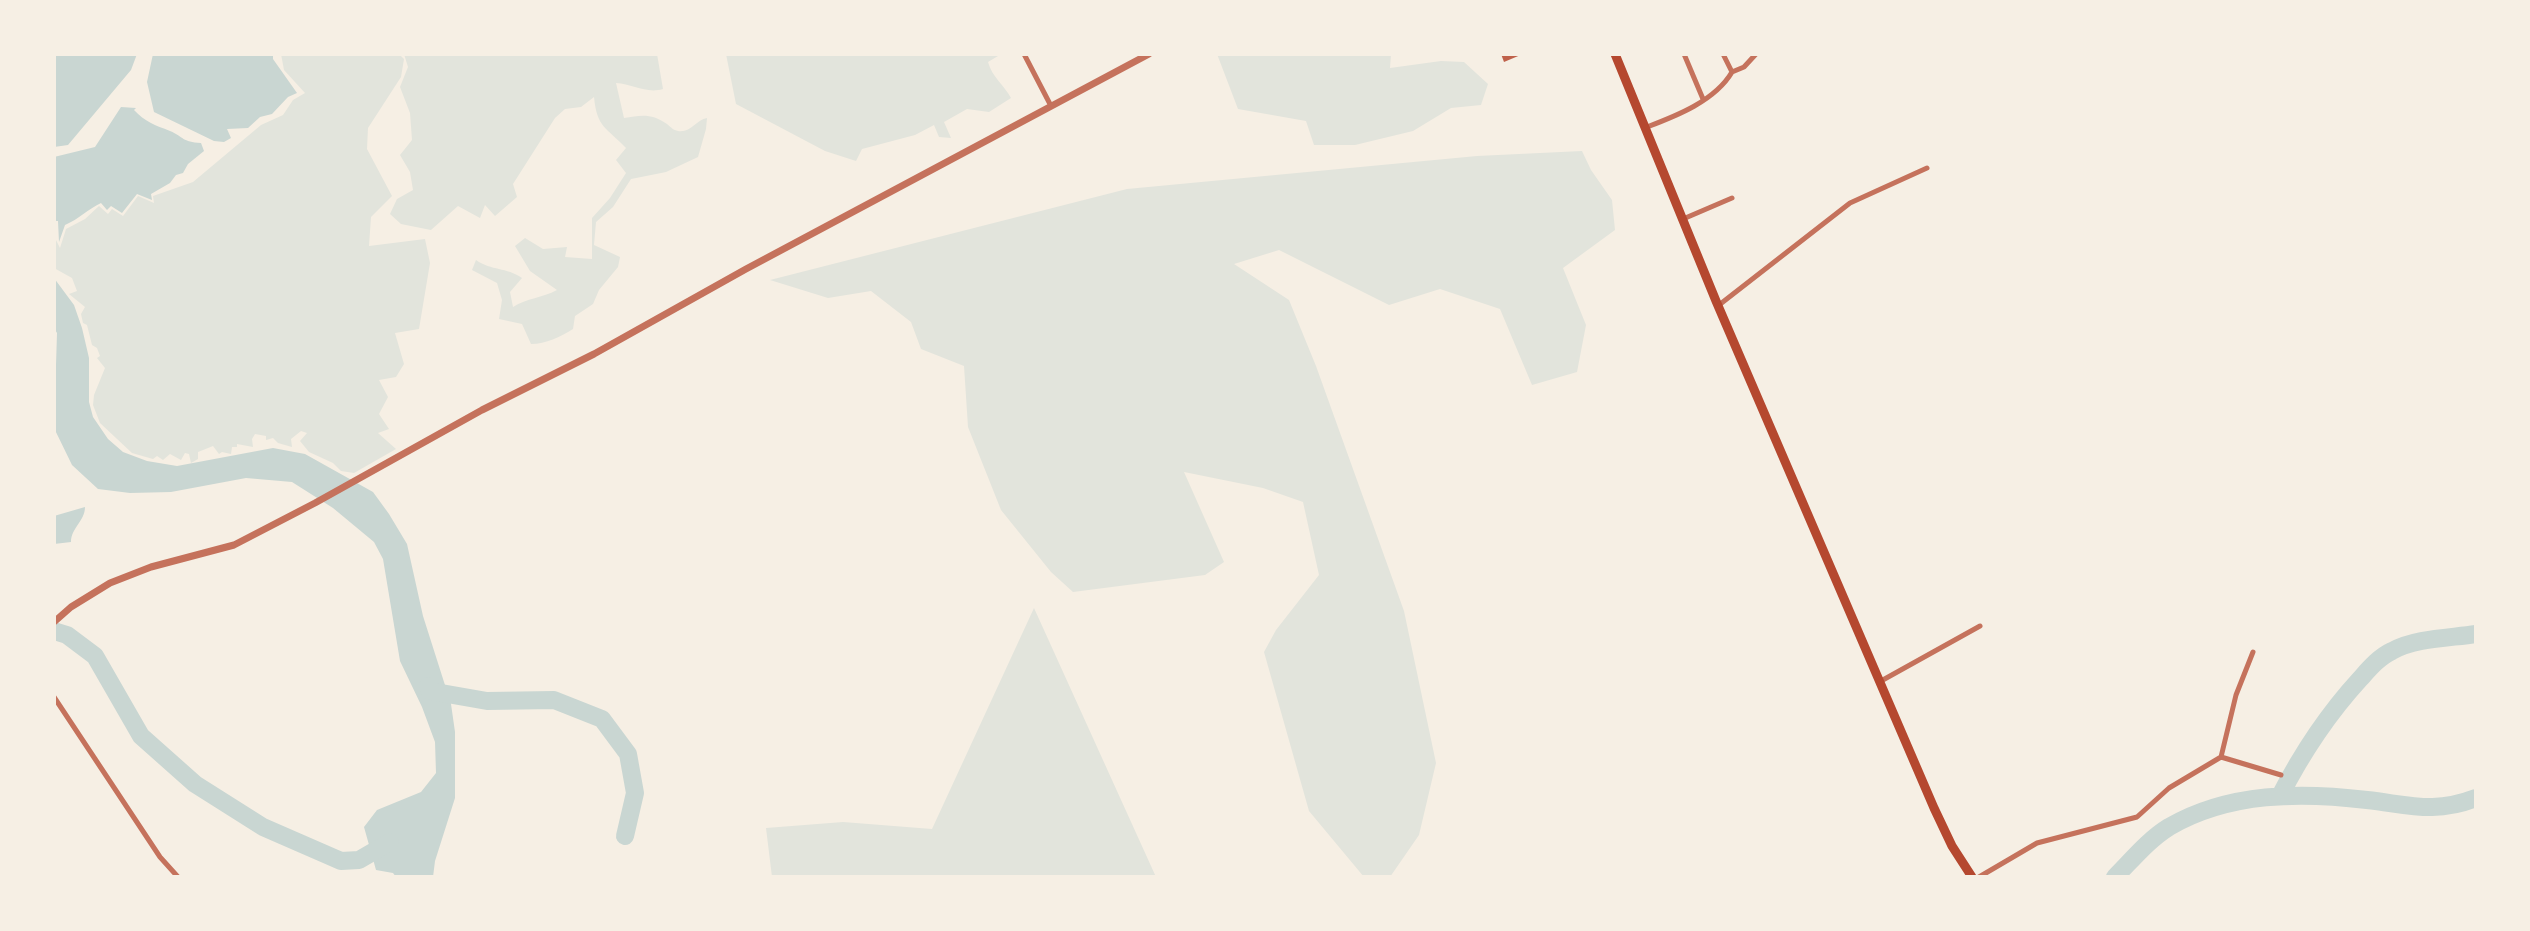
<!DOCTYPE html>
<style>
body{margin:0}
#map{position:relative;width:2530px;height:931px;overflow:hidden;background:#f6efe4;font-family:"IBM Plex Sans",sans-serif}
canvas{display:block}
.frame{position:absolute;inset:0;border:56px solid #f6efe4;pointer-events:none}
</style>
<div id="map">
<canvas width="2530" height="931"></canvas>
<div class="frame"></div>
</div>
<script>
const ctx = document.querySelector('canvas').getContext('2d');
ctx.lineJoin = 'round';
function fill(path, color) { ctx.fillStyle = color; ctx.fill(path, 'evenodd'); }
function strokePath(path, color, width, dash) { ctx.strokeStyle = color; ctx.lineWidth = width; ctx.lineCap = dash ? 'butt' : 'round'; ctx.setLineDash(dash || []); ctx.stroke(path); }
const green = new Path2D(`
 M281 54H399L404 59 401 77 368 128 367 149 392 196 371 217 369 246 425 239 430 263 419 329 395 333 404 364 396 377 379 380 388 397 379 414 389 429 378 433 396 449 354 473 341 471 333 463 309 452 300 441 307 433 301 431 291 439 292 447 278 443 273 438 266 440V436L255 434 252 439 253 447 237 444V447H232L231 454 222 452 219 454 213 446 198 452V459L191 463 189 454 185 453 181 460 170 454 163 460 157 456 153 459 132 453 100 423 93 405 94 395 105 368 97 358 100 356 97 348 92 345 87 325 83 323 81 314 85 307 69 294 77 291 72 278 54 268V236L60 248 66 229 85 219 99 206 108 214 112 209 123 216 138 196 154 203 153 196 193 182 261 125 283 115 293 100 305 93 284 70Z
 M404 54H657L663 89C646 94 633 84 616 83L624 118C641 115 652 113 667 124 672 128 673 130 678 131 691 133 696 120 707 118L706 129 698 157 666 172 631 179 613 207 596 222 594 245 620 257 618 267 599 290 593 304 575 316 573 329C560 337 546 344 531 344L522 324 499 319 502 300 497 283 472 270 476 260C492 271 506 267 522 278L510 292 513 307C527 298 542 298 557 290L530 271 515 246 525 238 543 249 567 247 565 257 592 259V218L610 198 626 173 616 160 626 148C606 127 597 128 594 97L581 107 565 109 555 118 513 184 517 197 495 216 485 205 480 218 458 206 431 230 401 224 390 214 397 199 413 190 410 172 400 155 412 140 410 113 400 87 408 67Z
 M726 54H997L998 56 988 62C992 77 1004 85 1011 98L989 112 967 109 944 122 951 138 939 137 934 125 915 135 862 149 856 161 825 151 736 104Z
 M1217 54H1391L1390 68 1441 61 1464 62 1488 84 1481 105 1451 108 1413 131 1355 145H1314L1306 121 1238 109Z
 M1582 151 1591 170 1612 200 1615 230 1563 268 1586 325 1577 372 1532 385 1500 309 1440 289 1389 305 1279 250 1234 264 1289 300 1316 366 1404 611 1436 763 1419 835 1390 877H1364L1309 811 1264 652 1276 630 1319 575 1303 502 1263 488 1184 472 1224 562 1205 575 1073 592 1051 572 1001 510 968 427 964 366 921 349 911 322 871 291 828 298 770 280 1127 189 1477 156Z
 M1034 608 1156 877H772L766 828 843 822 932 829Z`);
const water = new Path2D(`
 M54 54H137L131 70 68 145 54 147Z
 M153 54H273V59L297 93 288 97 272 114 260 117 248 128 227 129 231 138 224 142 214 141 154 112 147 82Z
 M121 107 136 108 134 110C145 122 155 125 170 131 184 137 182 142 201 143L204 151 188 164 183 173 176 175 170 183 151 194 152 200 137 194 122 213 111 206 107 210 101 203C88 209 79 219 65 225L59 242 58 221H54V157L95 147Z
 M54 278 74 305 82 328 89 358V402L93 417 108 439 123 452 147 461 177 466 273 448 305 454 373 492 389 514 407 544 423 616 451 704 455 732V798L435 861 433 877H396L393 873 376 870 364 827 377 810 421 792 436 773 435 742 422 707 400 661 383 559 374 542 333 508 292 482 246 478 171 492 130 493 98 489 72 465 54 428 57 333 54 328Z
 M85 507C85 521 71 528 71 542L54 544V516Z`);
const river = new Path2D(`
 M54 631 67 635 95 656 141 736 195 784 263 827 341 861 359 860 390 842
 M428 686 430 691 487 701 554 700 602 719 628 754 635 793 625 836
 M2280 796C2302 753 2327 715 2360 679 2369 669 2379 657 2392 651 2415 638 2450 638 2476 634
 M2115 877C2132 860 2148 840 2169 827 2229 792 2301 792 2367 800 2411 805 2434 814 2476 798`);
const building = new Path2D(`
 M1501 54H1523L1504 62Z`);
const minor = new Path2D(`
 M1024 54 1051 106
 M1684 54 1703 99
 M1732 72 1744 67 1756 54
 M1647 127C1676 116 1715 101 1732 72L1723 54
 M1683 219 1732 198
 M1719 305 1850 203 1927 168
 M1881 681 1980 626
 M54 697 160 857 178 877
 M2221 757 2281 775
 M1979 877 2037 843 2137 817 2169 788 2221 757 2236 695 2253 652`);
const tertiary = new Path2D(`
 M54 622 71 607 110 583 151 567 234 545 315 503 482 410 594 354 746 269 1149 54`);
const trunk = new Path2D(`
 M1615 54 1716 301 1934 808 1952 846 1972 877`);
fill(green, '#e2e4dc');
fill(water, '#c9d6d2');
strokePath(river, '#c9d6d2', 18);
fill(building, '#bf614a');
strokePath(minor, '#c5725c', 5);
strokePath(tertiary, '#c5725c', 7);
strokePath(trunk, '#b5482f', 9);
</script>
